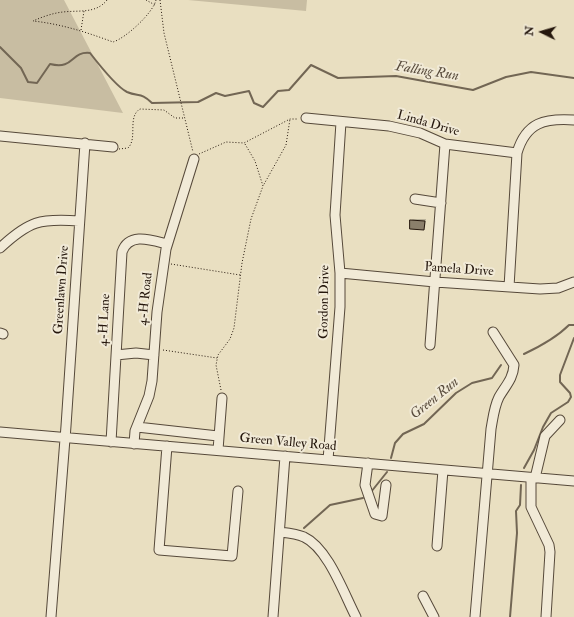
<!DOCTYPE html>
<style>
body{margin:0}
#map{position:relative;width:574px;height:617px;overflow:hidden;background:#e9dfc1;font-family:"IM FELL Double Pica",serif}
canvas{display:block}
.north{position:absolute;left:522px;top:12px;width:40px;height:40px;-webkit-text-stroke:3px #f1ead7;paint-order:stroke;rotate:275deg;font-size:11px;font-weight:700;line-height:16px;text-align:center;color:#25170d}
.north::after{content:'';display:block;margin:auto;width:14px;height:18px;background:#25170d;clip-path:polygon(50% 0,100% 100%,50% 72%,0 100%)}
</style>
<div id="map">
<canvas width="574" height="617"></canvas>
<div class="north">N</div>
</div>
<script>
const ctx = document.querySelector('canvas').getContext('2d');
ctx.lineJoin = 'round';
function fill(path, color) { ctx.fillStyle = color; ctx.fill(path, 'evenodd'); }
function strokePath(path, color, width, dash) { ctx.strokeStyle = color; ctx.lineWidth = width; ctx.lineCap = dash ? 'butt' : 'round'; ctx.setLineDash(dash || []); ctx.stroke(path); }
function label(font, color, halo, rows, align = 'center') {
  ctx.font = font + ' "IM FELL Double Pica",serif'; ctx.lineWidth = 4; ctx.setLineDash([]); ctx.textBaseline = 'middle'; ctx.strokeStyle = halo; ctx.fillStyle = color; for (const [text, x, y, turn = 0] of rows) {
    ctx.save(); ctx.translate(x, y); ctx.rotate((+turn || 0) * Math.PI / 180); ctx.textAlign = isNaN(turn) ? turn : align; if (halo) ctx.strokeText(text, 0, 0); ctx.fillText(text, 0, 0); ctx.restore();
  }
}
const green = new Path2D(`
 M0 0H64L123 113 0 98Z
 M188 0H307L306 11Z`);
const shadow = new Path2D(`
 M413 219H426L425 227 423 229 411 220Z`);
const stream = new Path2D(`
 M0 47 21 68 28 82 37 83 50 64C75 70 70 51 90 53 97 62 117 87 127 92 139 97 141 92 152 103L198 102 216 93 225 96 249 91 254 103 263 107 278 91 289 90 311 65 338 78 396 76 473 90 506 77 531 72 574 78
 M524 354C541 346 556 338 569 325H574
 M391 458 395 443 403 434 424 424 456 393 472 383 492 378 501 365
 M524 468 534 450 543 427 551 413 568 402 571 397 570 393 560 382V375L574 338
 M371 492 387 472
 M304 528 330 505 363 498
 M510 617 517 533 516 511 520 505 521 485`);
const building = new Path2D(`
 M410 220 425 221 424 230 410 229Z`);
const path = new Path2D(`
 M107 0C96 14 79 10 63 12 53 13 42 17 33 21 61 24 86 32 113 42 126 38 153 13 156 0
 M146 0 155 5
 M160 0 164 33 193 152
 M81 30 84 11
 M245 144 255 161 263 186 286 145 290 119
 M119 149 128 148C138 138 127 117 140 109L164 110 175 118H184
 M199 154 226 142 244 143 290 119H298
 M171 264 240 275
 M163 350 217 358
 M221 390 216 365 218 355 230 339 234 328 242 263 251 219 263 186`);
const minor = new Path2D(`
 M306 118 389 126 420 133 445 144 517 153C526 122 545 118 574 120
 M0 136 113 147
 M415 199 441 203
 M0 248C29 221 40 218 79 221
 M340 273 435 282 540 289 558 288 574 282
 M509 287 517 153
 M0 333 3 334
 M430 345 445 144
 M116 355 136 353 154 355
 M137 427 218 436
 M0 432 574 481
 M111 442 122 252C129 232 151 240 167 244
 M134 444 135 431 149 396 152 381 157 312 166 249 194 159
 M167 446 159 550 232 556 238 491
 M218 450 222 398
 M328 460 340 307V273L335 215 341 122
 M368 463 365 485 375 514 382 516 386 485
 M531 478V507L549 545 550 552 546 617
 M535 478 545 436 560 420
 M280 532C288 533 297 534 304 537 328 548 344 594 356 617
 M437 546 443 470
 M423 596 434 617
 M51 617 66 426 85 143
 M273 617 285 456
 M475 617 491 429C493 418 494 407 499 397 506 385 513 379 514 365L493 332`);
const streetNames = [
 ["Linda Drive",428,124,16],
 ["Pamela Drive",459,270,4],
 ["Greenlawn Drive",62,290,-86],
 ["4-H Road",146,299,-84],
 ["Gordon Drive",325,302,-89],
 ["4-H Lane",105,320,-87],
 ["Green Valley Road",288,443,5]
];
const waterNames = [
 ["Falling Run",427,72,9],
 ["Green Run",435,399,-39]
];
fill(green, '#c8bda2');
fill(shadow, '#0003');
strokePath(stream, '#726654', 2);
fill(building, '#8b7f6b');
strokePath(building, '#25170d', 1);
strokePath(minor, '#56493a', 11);
strokePath(path, '#25170d', 1, [1, 2]);
strokePath(minor, '#f1ead7', 9);
label('13px', '#25170d', '#f1ead7', streetNames);
label('italic 14px', '#594c3d', '#f1ead7', waterNames);
</script>
